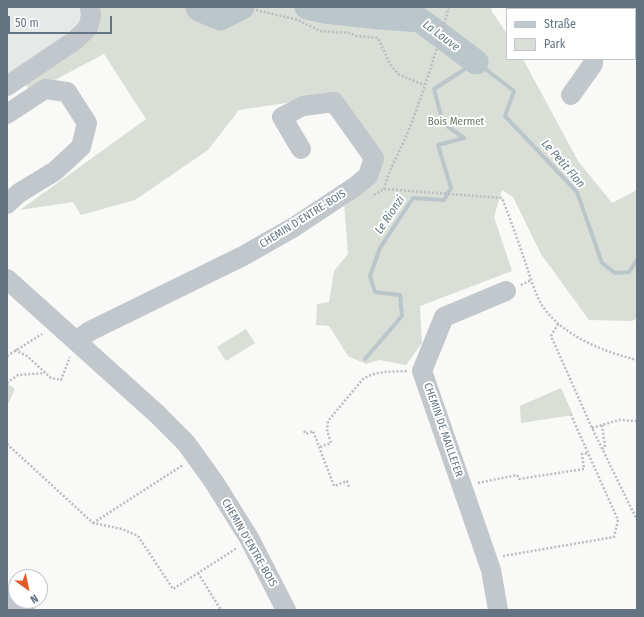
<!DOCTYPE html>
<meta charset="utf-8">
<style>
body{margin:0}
#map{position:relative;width:644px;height:617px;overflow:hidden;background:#f9f9f7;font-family:"Fira Sans Condensed",sans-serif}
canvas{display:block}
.frame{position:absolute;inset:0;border:8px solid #647482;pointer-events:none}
.legend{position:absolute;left:506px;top:8px;width:130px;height:52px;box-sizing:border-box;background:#fff;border:1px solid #c1c7cd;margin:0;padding:5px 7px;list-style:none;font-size:12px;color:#647482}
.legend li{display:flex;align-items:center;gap:8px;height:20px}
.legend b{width:20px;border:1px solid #c1c7cd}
.north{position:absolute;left:8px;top:569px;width:40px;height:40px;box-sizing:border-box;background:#fff;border:1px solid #c1c7cd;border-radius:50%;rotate:147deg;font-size:11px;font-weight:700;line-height:16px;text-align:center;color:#647482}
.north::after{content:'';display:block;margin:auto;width:14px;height:18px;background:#e4592c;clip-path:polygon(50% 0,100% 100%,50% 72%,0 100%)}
.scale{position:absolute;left:8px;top:16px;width:104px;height:18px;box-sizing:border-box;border:2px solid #647482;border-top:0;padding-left:5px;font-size:12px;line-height:14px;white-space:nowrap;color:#647482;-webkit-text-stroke:3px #fff;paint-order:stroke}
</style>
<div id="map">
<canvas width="644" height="617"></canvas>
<div class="frame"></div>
<ul class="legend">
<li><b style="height:5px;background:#c2c7cb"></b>Straße</li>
<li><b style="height:11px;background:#d9ded6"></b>Park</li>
</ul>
<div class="north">N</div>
<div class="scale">50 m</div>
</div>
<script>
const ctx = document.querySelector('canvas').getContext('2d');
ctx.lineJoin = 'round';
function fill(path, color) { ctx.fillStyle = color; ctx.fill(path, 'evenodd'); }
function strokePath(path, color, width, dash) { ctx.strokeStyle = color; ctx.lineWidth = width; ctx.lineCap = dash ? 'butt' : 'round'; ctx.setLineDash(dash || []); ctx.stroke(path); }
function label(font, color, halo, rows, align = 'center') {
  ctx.font = font + ' "Fira Sans Condensed",sans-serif'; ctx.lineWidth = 4; ctx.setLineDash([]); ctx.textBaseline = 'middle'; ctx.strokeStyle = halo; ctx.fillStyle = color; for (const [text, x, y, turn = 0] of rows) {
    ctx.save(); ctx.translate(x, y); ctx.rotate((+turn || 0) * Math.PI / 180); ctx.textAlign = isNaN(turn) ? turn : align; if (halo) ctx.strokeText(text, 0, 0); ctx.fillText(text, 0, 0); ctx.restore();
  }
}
const built = new Path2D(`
 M7 7H85L83 24 7 82Z`);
const green = new Path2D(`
 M94 7H492L491 10 507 34V59H523L578 161 612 203 637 190V318L632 321 589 320 541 254 513 197 502 190 494 217 512 271 420 306 422 343 406 365 379 360 366 364 348 356 329 326 316 325 317 304 329 302 334 271 348 254 344 202 376 180 333 96 239 110 208 150 135 200 81 215 73 202 20 210 146 119 104 54 32 92 24 83Z
 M246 329 255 343 226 361 217 347Z
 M7 383 15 389 7 406Z
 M561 388 573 415 521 423 520 406Z`);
const stream = new Path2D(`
 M365 359 402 316 400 295 375 292 370 276 380 248 413 198 444 200 451 188 438 145 464 138 443 123 434 89 476 62 514 91 505 116 577 192 602 263 615 273 629 272 637 260`);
const river = new Path2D(`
 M198 7 199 9 220 18 242 7
 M307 7 324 11 380 17 420 20 476 62`);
const path = new Path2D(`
 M256 10 298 20 320 31 350 33 356 36 378 38 390 64 398 74 424 85
 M384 189 502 198C511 221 519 244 527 267 531 280 536 296 543 307 565 337 602 351 637 360
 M384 189C389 168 402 148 410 127 425 88 437 48 449 7
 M374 195 384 189
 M521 285 531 280
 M558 324 551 336 592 428 637 520
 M15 350 27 356 51 378 61 380 70 357
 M7 356 42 334
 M7 383 18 375 45 373
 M602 425 605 447 603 449
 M592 428 619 420 637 421
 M304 431 306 434 313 431 334 486 347 481 349 487
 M7 444 93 523 122 529 138 536 173 589 237 548
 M320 447 331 443 327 430 328 421 363 379C377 370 392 372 408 371
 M478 483 517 475 519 479 584 469 582 454 588 453
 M93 523 183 465
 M503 556 614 537 618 520 571 415
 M198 573 221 610`);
const minor = new Path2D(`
 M596 9V7
 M7 86 74 41 88 28 91 16 90 7
 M571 95 593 64V59
 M7 114 45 89 67 92 87 123 81 147 55 171 19 193 7 204
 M7 279 157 414 186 443 214 482 249 538 286 610
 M76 341 90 331 243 256 294 227 356 186 368 176 374 158 334 102 303 106 282 117 301 149
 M7 601 25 610
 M498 610 491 570 422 371 444 317 506 291`);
const parkNames = [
 ["Bois Mermet",456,122]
];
const streetNames = [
 ["CHEMIN D'ENTRE-BOIS",303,219,-32],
 ["CHEMIN DE MAILLEFER",443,430,71],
 ["CHEMIN D'ENTRE-BOIS",249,543,60]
];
const waterNames = [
 ["La Louve",441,36,37],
 ["Le Petit Flon",563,164,49],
 ["Le Rionzi",390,215,-56]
];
fill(built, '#e7e8e8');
fill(green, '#d9ded6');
strokePath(stream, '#bbc6cb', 4);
strokePath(river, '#bbc6cb', 25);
strokePath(path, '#babec1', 2.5, [2, 2]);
strokePath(minor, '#c2c7cb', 20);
label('11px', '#677a63', '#fff', parkNames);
label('11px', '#647482', '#fff', streetNames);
label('italic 12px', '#647a83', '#fff', waterNames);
</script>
